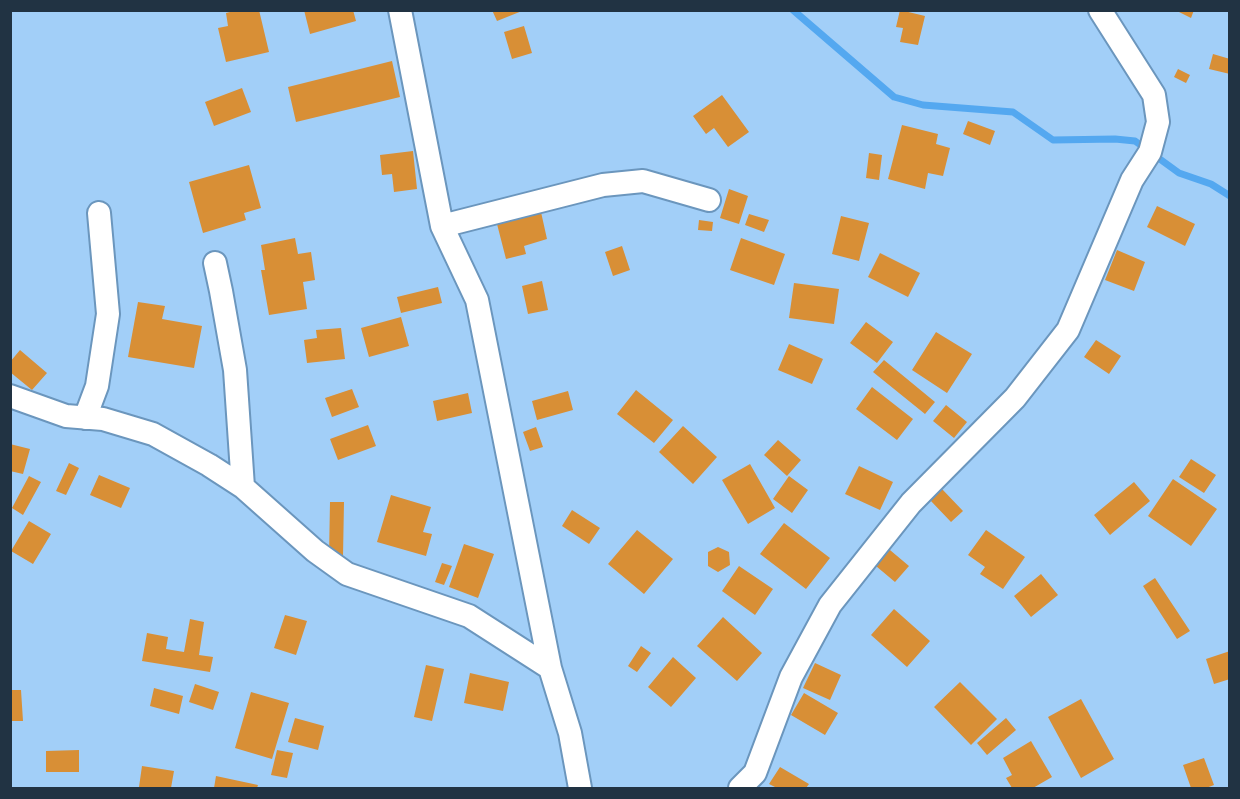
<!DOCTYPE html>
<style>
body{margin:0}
#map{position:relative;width:1240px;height:799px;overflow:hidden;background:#a2cff8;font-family:Raleway,sans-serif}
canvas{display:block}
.frame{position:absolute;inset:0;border:12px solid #213343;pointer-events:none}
</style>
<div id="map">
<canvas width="1240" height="799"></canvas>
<div class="frame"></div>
</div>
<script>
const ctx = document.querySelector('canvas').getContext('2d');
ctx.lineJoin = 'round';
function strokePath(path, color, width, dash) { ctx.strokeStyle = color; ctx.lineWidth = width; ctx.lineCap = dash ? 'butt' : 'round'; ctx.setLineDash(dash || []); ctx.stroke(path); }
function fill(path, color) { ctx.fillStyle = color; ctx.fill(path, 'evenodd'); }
const stream = new Path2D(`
 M793 10 894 97 923 105 1013 112 1053 140 1115 139 1135 141 1179 173 1211 184 1230 196`);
const building = new Path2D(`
 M238 10H259L269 52 226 62 218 28 228 26 226 13Z
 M304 10H353L356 21 310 34Z
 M492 10H522V11L497 21Z
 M900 10 925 16 918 45 900 42 903 28 896 27Z
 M1175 10H1194L1191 18Z
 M524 26 532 53 512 59 504 32Z
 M1213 54 1230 59V74L1209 69Z
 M392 61 400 97 296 122 288 87Z
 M1178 69 1190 75 1186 83 1174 77Z
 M242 88 251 112 214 126 205 102Z
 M722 95 749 132 728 147 714 128 706 134 693 116Z
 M968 121 995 131 990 145 963 134Z
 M902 125 938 134 936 144 950 148 943 176 928 173 925 189 888 179Z
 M413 151 417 189 394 192 392 174 382 175 380 155Z
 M869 153 882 155 879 180 866 178Z
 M249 165 261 208 244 213 246 220 203 233 189 182Z
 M729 189 748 196 739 224 720 218Z
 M1157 206 1195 224 1185 246 1147 227Z
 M541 212 547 239 524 246 526 254 506 259 497 224Z
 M749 214 769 220 764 232 745 225Z
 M841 216 869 223 859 261 832 254Z
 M699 220 713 222 712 231 698 230Z
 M295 238 298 254 311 252 315 280 303 282 307 309 269 315 261 270H265L261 245Z
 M741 238 785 254 774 285 730 270Z
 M622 246 630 270 613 276 605 252Z
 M1117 250 1145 262 1134 291 1105 280Z
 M880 253 920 273 908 297 868 277Z
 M542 281 548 310 528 314 522 286Z
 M794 283 839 289 834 324 789 318Z
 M438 287 442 303 401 313 397 297Z
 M138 302 165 306 162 319 202 326 194 368 128 357Z
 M401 317 409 346 369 357 361 328Z
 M866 322 893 342 877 363 850 343Z
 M341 328 345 359 307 363 304 340 317 338 316 330Z
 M936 332 972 354 947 393 912 370Z
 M1096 340 1121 356 1109 374 1084 357Z
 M789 344 823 359 812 384 778 370Z
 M20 350 47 373 32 390 10 372V362Z
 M884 360 935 402 925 414 873 372Z
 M872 387 913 419 897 440 856 409Z
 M352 389 359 407 332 417 325 398Z
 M636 390 673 420 654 443 617 414Z
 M568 391 573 410 537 420 532 401Z
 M468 393 472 413 437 421 433 401Z
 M946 405 967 422 954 438 933 421Z
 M368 425 376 446 338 460 330 439Z
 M683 426 717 457 693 484 659 452Z
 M536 427 543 447 530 451 523 432Z
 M778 440 801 460 787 476 764 455Z
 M10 444 30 449 23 474 10 471Z
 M1191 459 1216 475 1204 493 1179 477Z
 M69 463 79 468 66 495 56 491Z
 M750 464 775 508 748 524 722 480Z
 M859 466 893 482 880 510 845 494Z
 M99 475 130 488 121 508 90 495Z
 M29 476 41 482 23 515 12 508Z
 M789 476 808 490 792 513 773 499Z
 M1173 479 1217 509 1191 546 1148 516Z
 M1134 482 1150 501 1110 535 1094 515Z
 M942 489 963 511 951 522 930 500Z
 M391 495 431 507 423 532 432 534 426 556 377 542Z
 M330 502H344L343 556H329Z
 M572 510 600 528 589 544 562 526Z
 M29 521 51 534 33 564 11 551Z
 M784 523 830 558 806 589 760 554Z
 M637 530 673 559 644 594 608 564Z
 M986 530 1025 557 1003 589 980 574 985 567 968 555Z
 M464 544 494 554 478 598 449 587Z
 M884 545 909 566 895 582 870 561Z
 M718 547 729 552 730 565 718 572 708 566V552Z
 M442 563 452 566 444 585 435 582Z
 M739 566 773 589 755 615 722 591Z
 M1041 574 1058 595 1031 617 1014 596Z
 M1155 578 1190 631 1177 639 1143 586Z
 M894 609 930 641 907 667 871 635Z
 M285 615 307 621 296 655 274 648Z
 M723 617 762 653 737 681 697 646Z
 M190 619 204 622 199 655 213 657 210 672 142 661 147 633 168 637 166 649 184 652Z
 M641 646 651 653 637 672 628 666Z
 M1230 651V679L1214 684 1206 659Z
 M673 657 696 678 671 707 648 687Z
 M815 663 841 675 830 700 803 688Z
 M426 665 444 669 432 721 414 717Z
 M470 673 509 682 503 711 464 703Z
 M960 682 997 719 971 745 934 707Z
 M195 684 219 692 213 710 189 702Z
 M154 688 183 696 179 714 150 706Z
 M10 690H21L23 721H10Z
 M251 692 289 703 272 759 235 748Z
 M804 693 838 713 825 735 791 715Z
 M1081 699 1114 759 1081 778 1048 717Z
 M295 718 324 726 318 750 288 742Z
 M1006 718 1016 730 987 755 977 743Z
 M1031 741 1052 777 1033 788H1012L1006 778 1012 775 1003 758Z
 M79 750V772H46V751Z
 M277 750 293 753 287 778 271 775Z
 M1204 758 1214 785 1206 788H1191L1183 765Z
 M142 766 174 771 171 788 139 787Z
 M780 767 809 784 806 788H777L769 784Z
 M216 776 258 785 257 788H214Z`);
const minor = new Path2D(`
 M400 10 442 226 477 300 550 668 570 733 580 788
 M442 226 603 185 643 181 709 200
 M215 263 221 291 235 370 243 487
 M10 396 66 416 103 419 153 434 209 465 243 487 315 551 347 574 469 616 550 668
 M85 418 97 386 108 314 99 213
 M740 788 755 773 791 677 830 605 911 503 1015 398 1068 330 1132 180 1150 152 1158 122 1154 95 1100 10`);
strokePath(stream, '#54a8f0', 7);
fill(building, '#d88f36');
strokePath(minor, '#6b96bd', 26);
strokePath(minor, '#fff', 22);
</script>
